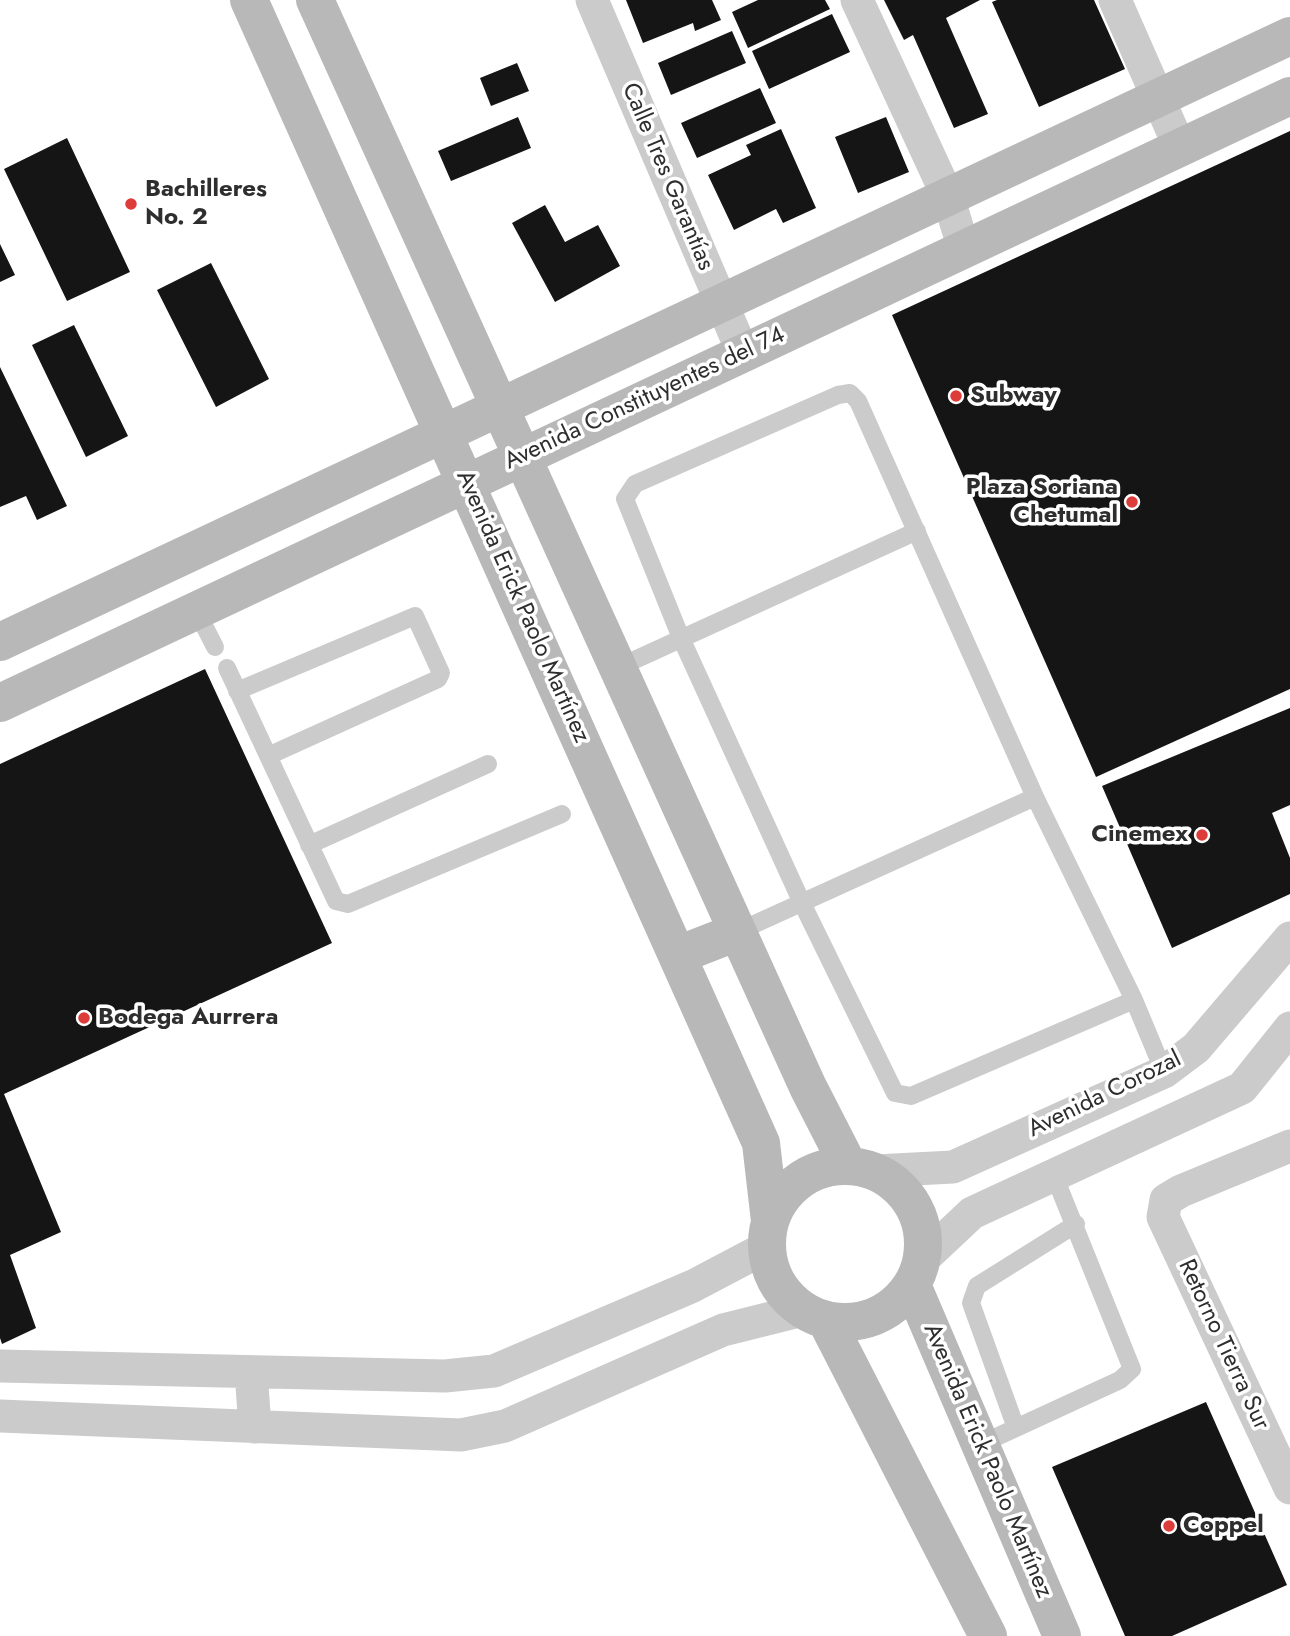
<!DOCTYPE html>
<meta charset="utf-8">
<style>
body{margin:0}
canvas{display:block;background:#fff}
</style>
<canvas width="1290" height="1636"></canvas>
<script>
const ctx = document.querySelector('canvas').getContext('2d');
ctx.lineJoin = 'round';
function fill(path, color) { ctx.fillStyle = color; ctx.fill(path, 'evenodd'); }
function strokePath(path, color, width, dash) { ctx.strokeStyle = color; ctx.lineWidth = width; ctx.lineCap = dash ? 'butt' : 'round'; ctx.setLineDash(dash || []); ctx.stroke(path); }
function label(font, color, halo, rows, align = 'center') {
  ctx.font = font + ' Jost,sans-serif'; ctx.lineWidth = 7; ctx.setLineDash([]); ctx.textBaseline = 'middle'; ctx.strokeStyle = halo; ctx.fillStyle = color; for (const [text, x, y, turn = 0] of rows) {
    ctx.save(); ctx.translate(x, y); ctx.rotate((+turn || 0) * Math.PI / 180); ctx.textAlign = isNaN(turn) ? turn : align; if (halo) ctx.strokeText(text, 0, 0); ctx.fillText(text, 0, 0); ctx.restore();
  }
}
const building = new Path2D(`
 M626 0H712L721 20 695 31 693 23 643 43Z
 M758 0H825L830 9 748 48 732 12Z
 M884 0H980L946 18 988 114 954 128 913 35 904 40Z
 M997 0H1094L1125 69 1039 107 992 2Z
 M832 14 850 52 769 89 752 51Z
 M732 31 746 63 671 95 658 63Z
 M517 63 529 91 491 106 480 78Z
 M760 88 776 123 697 158 681 123Z
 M518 117 531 148 451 181 438 151Z
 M886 117 909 172 858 193 835 137Z
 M781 129 816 208 783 223 776 209 734 230 708 175 751 155 746 145Z
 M1290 131V689L1096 777 892 315Z
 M67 138 130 272 67 301 4 169Z
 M545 205 565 242 598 225 620 266 555 302 512 223Z
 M0 244 15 275 0 282Z
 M211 263 269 379 216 407 157 290Z
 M74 325 128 436 86 457 32 345Z
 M0 367 67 506 37 520 26 496 0 507Z
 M205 669 332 943 4 1094 61 1232 10 1255 36 1328 2 1344 0 1338V764Z
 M1290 708V805L1272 813 1290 858V894L1172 948 1102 786Z
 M1206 1402 1287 1585 1172 1636H1125L1052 1467Z`);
const lane = new Path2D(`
 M196 610 215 647
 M227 668 336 901 348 904 562 814
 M617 668 917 531
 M237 691 415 616 441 673 438 679 268 756
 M309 845 488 764
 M737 932 1035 797
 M1134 1000 911 1096 895 1093 802 903 681 638 625 499 635 484 838 395 850 393 858 401 1035 797 1134 1000 1164 1072
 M1016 1428 971 1303 977 1286 1076 1224
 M979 1445 1120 1380 1132 1369 1054 1175`);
const street = new Path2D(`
 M592 0 743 353
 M857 0 948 197 964 249
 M1115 0 1180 148
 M1290 1146 1181 1191 1166 1200 1163 1217 1290 1488
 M875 1171 953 1167 1164 1072 1196 1048 1290 938
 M922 1260 972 1213 1242 1088 1290 1028
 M0 1366 445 1376 494 1371 693 1286 767 1247
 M251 1372 255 1427
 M0 1416 461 1435 505 1426 723 1330 803 1310`);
const secondary = new Path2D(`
 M249 0 761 1143 770 1221
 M315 0 808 1087 848 1165
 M0 642 1290 36
 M0 703 1290 96
 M678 955 737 932
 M767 1244a78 78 0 1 1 156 0a78 78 0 1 1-156 0Z
 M912 1285 1062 1636
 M826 1320 988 1636`);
const markers = [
 [131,204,7,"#dc3d3a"],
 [956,396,7,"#dc3d3a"],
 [1132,502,7,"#dc3d3a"],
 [1202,835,7,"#dc3d3a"],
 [84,1018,7,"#dc3d3a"],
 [1169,1526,7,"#dc3d3a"]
];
const streetNames = [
 ["Calle Tres Garantías",667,177,67],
 ["Avenida Constituyentes del 74",645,399,-25],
 ["Avenida Erick Paolo Martínez",522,607,66],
 ["Avenida Corozal",1105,1095,-26],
 ["Retorno Tierra Sur",1223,1345,65],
 ["Avenida Erick Paolo Martínez",987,1461,67]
];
const poiNames = [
 ["Bachilleres",145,190],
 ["No. 2",145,218],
 ["Subway",970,396],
 ["Plaza Soriana",1118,488,"right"],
 ["Chetumal",1118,516,"right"],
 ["Cinemex",1188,835,"right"],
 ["Bodega Aurrera",98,1018],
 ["Coppel",1183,1526]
];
fill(building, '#151515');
strokePath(lane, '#cbcbcb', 18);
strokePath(street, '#cbcbcb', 33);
strokePath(secondary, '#b8b8b8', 38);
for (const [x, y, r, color] of markers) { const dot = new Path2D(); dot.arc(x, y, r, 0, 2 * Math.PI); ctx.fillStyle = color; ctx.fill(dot); strokePath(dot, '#fff', 2.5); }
label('24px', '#2e2e2e', '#fff', streetNames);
label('bold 24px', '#2e2e2e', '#fff', poiNames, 'left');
</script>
